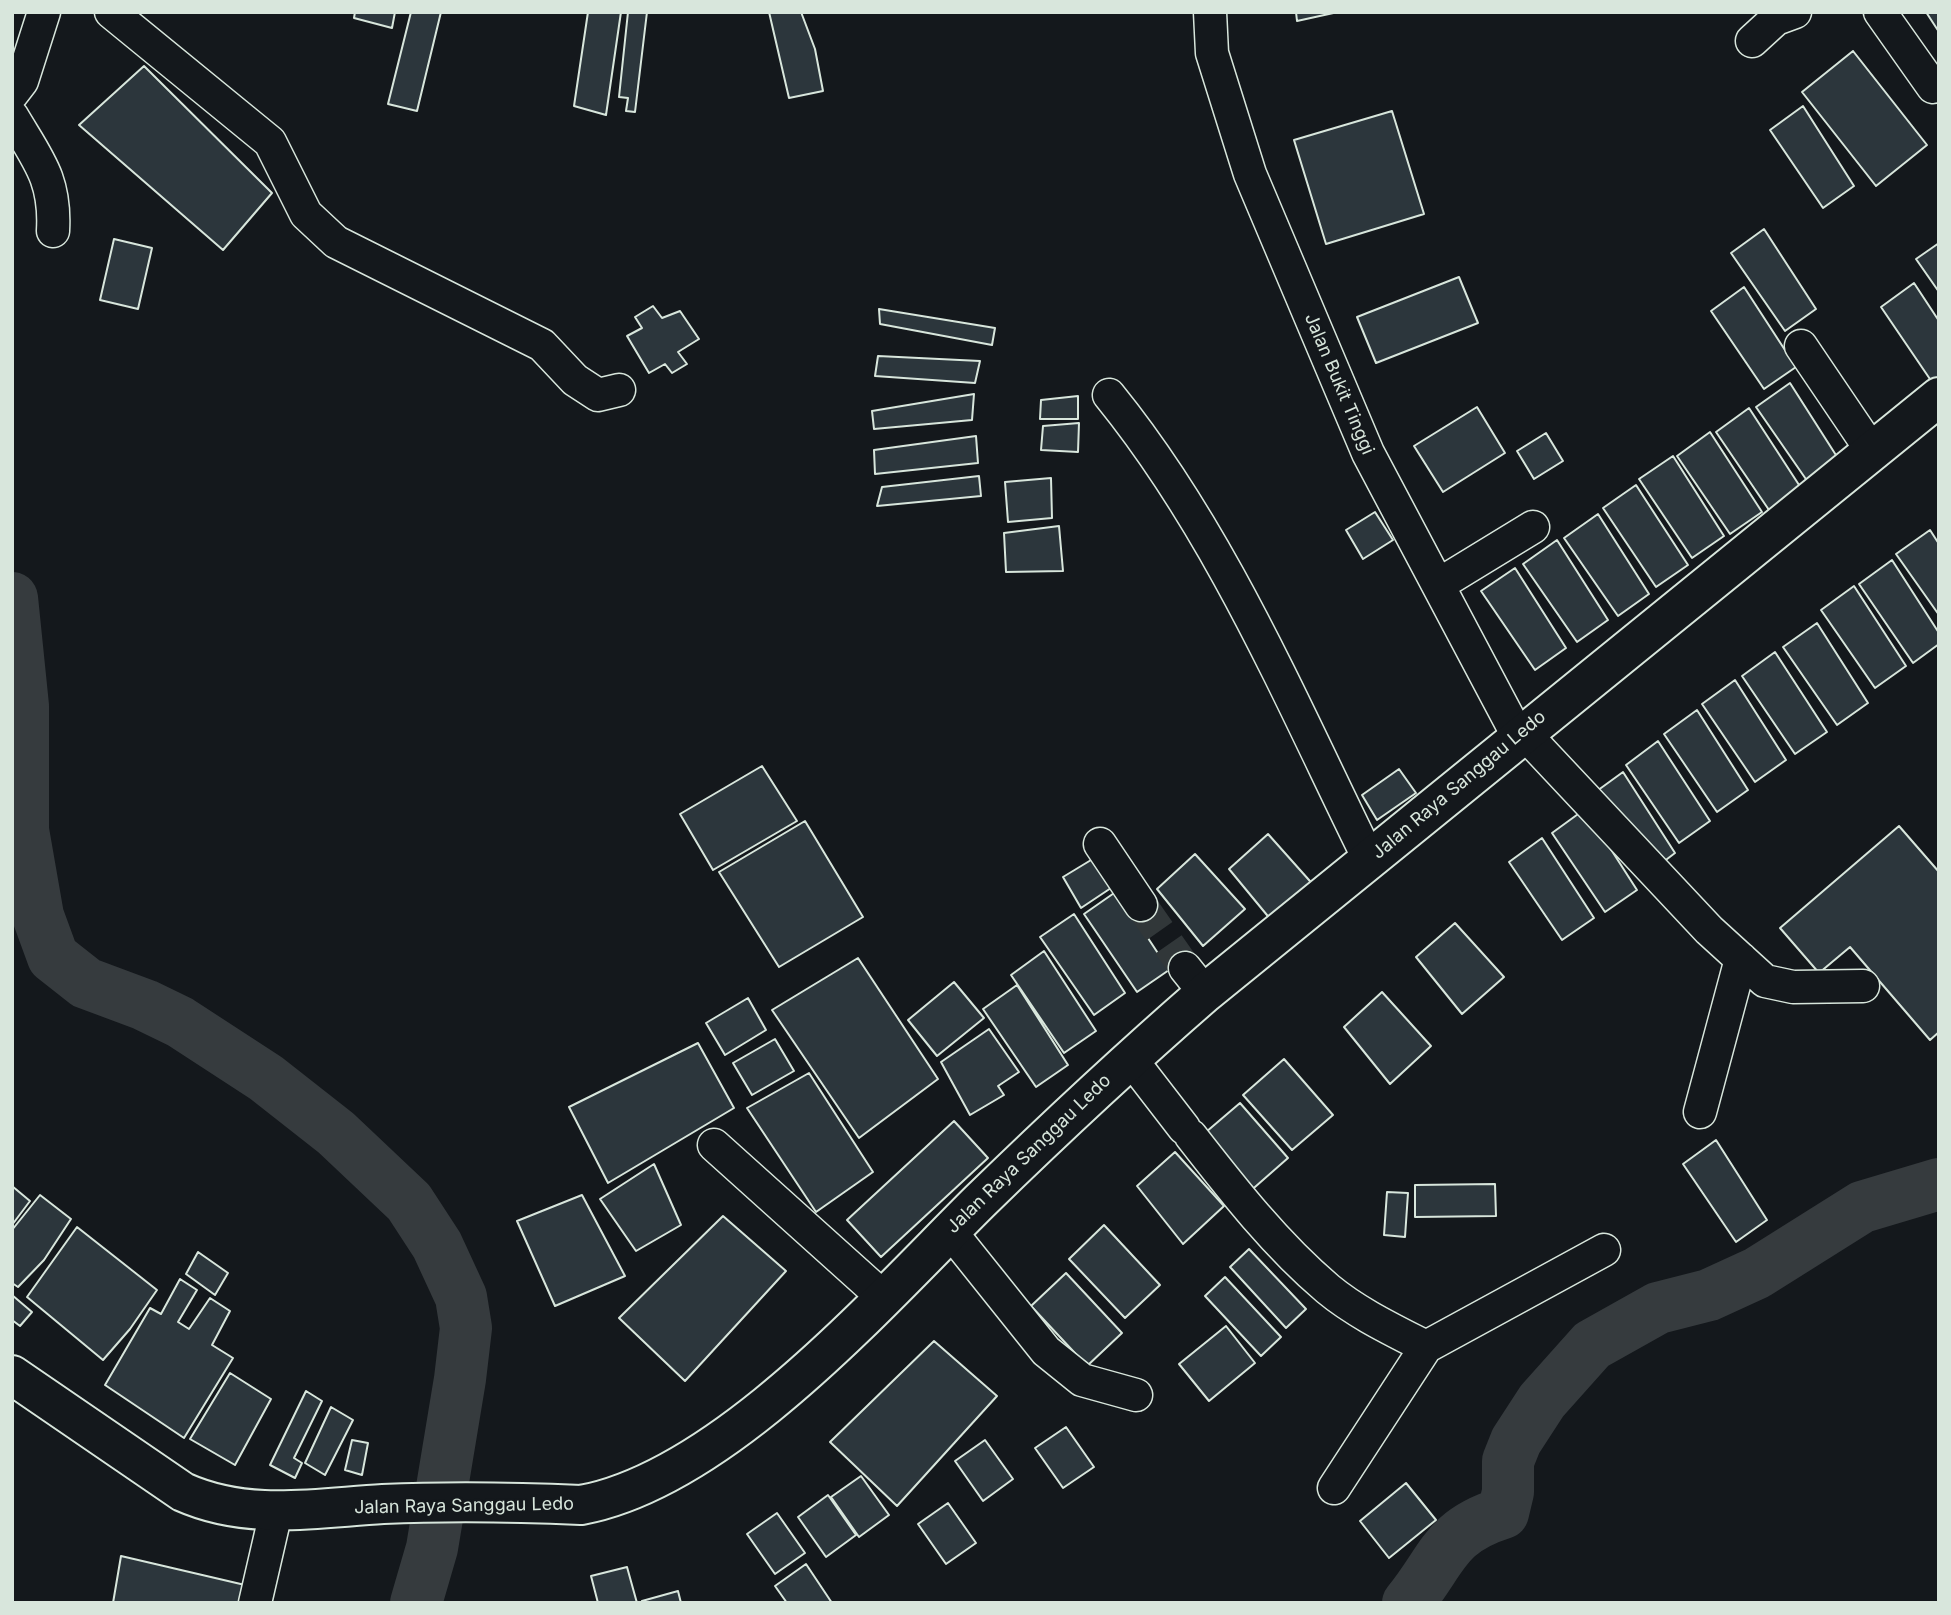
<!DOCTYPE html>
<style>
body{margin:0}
#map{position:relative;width:1951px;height:1615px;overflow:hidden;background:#14181c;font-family:Inter,sans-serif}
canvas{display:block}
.frame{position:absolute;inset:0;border:14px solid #d8e6dc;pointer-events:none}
</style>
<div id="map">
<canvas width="1951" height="1615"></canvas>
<div class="frame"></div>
</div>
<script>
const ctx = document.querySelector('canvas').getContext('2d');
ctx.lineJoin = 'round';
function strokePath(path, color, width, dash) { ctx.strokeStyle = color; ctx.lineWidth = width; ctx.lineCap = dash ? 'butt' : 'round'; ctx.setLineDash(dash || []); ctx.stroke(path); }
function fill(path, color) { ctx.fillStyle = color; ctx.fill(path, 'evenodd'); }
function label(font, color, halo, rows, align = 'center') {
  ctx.font = font + ' Inter,sans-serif'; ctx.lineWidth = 5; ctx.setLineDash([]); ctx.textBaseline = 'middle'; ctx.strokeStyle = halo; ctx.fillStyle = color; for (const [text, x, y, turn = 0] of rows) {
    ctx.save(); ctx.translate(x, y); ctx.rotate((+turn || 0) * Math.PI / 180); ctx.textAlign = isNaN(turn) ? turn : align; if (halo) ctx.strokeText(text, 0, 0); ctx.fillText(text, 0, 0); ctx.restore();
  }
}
const river = new Path2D(`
 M12 598 23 706V830L38 916 53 957 86 983 145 1005 180 1022 266 1078 336 1133 409 1202 437 1245 461 1297 466 1328 460 1379 432 1548 416 1603
 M1408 1603C1444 1559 1443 1532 1503 1513L1508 1492V1461L1516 1441 1542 1401 1592 1345 1658 1308 1709 1295 1757 1273 1862 1207 1939 1184`);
const building = new Path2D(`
 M355 12H395L392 28 354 18Z
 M411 12H441L417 111 388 104Z
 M588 12H621L606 115 574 106Z
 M628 12H647L635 112 626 111 628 98 619 97Z
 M769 12H801L815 49 823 91 789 98Z
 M1296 12H1338L1297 21Z
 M1926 12H1939V32Z
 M1853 51 1927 145 1876 186 1802 92Z
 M144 66 272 193 223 250 79 125Z
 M1803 106 1854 186 1823 208 1770 130Z
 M1392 111 1424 214 1326 244 1294 140Z
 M1764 229 1816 309 1785 331 1731 253Z
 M114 239 152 248 138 309 100 300Z
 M1939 243V292L1916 259Z
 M1459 277 1478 323 1376 363 1357 317Z
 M1914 283 1939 321V382L1934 385 1881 307Z
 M1744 287 1796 367 1764 389 1711 311Z
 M653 306 662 318 680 311 699 339 678 352 687 364 672 373 665 364 649 373 627 336 642 328 635 317Z
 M879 309 995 328 992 345 880 324Z
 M878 356 980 361 975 383 875 376Z
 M1790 383 1841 463 1810 485 1756 407Z
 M974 394 972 420 874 429 872 411Z
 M1078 396V419H1040L1041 400Z
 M1477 407 1505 453 1443 492 1414 446Z
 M1749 408 1801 488 1769 510 1716 432Z
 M1079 423 1078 452 1041 450 1043 426Z
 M1710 432 1762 512 1730 534 1677 456Z
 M1546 433 1563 461 1534 479 1517 451Z
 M976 436 978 463 875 474 874 450Z
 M1673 456 1724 536 1692 558 1639 479Z
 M979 476 981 496 877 506 882 487Z
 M1051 478 1052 518 1008 522 1005 482Z
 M1636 485 1688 565 1656 587 1603 508Z
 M1375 512 1393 540 1363 559 1346 530Z
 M1598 514 1649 594 1618 616 1564 538Z
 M1059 526 1063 571 1006 572 1004 533Z
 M1930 530 1939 544V615L1896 554Z
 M1557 540 1608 620 1577 642 1523 564Z
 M1892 560 1939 633V644L1913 663 1859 584Z
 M1515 568 1566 648 1535 670 1481 591Z
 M1854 586 1906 666 1875 688 1821 610Z
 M1817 623 1868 703 1837 725 1783 647Z
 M1775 652 1827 732 1795 754 1742 676Z
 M1735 680 1786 760 1755 782 1702 704Z
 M1697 710 1748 790 1717 812 1664 734Z
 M1658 741 1710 821 1679 843 1626 765Z
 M762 766 797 821 713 870 680 814Z
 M1399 769 1416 793 1377 820 1362 795Z
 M1623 772 1675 853 1654 869 1590 796Z
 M1585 809 1637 890 1605 912 1552 833Z
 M805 821 863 917 779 967 719 872Z
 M1899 826 1939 872V1032L1930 1040 1850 947 1819 973 1780 928Z
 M1268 834 1317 889 1276 926 1229 869Z
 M1542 838 1594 918 1562 940 1509 862Z
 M1195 854 1245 909 1203 946 1157 889Z
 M1096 857 1114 886 1081 908 1063 877Z
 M1117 891 1169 970 1137 992 1084 914Z
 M1074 914 1125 993 1094 1015 1040 937Z
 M1455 923 1504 977 1462 1014 1416 957Z
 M1044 951 1096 1031 1064 1053 1011 975Z
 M858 958 938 1079 859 1138 772 1010Z
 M954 982 984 1018 937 1056 908 1020Z
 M1017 985 1068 1065 1036 1087 983 1009Z
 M1382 992 1431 1046 1390 1084 1344 1027Z
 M748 998 766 1030 725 1055 706 1023Z
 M989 1029 1019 1072 998 1086 1004 1095 970 1115 941 1062Z
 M775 1039 794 1071 752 1095 733 1063Z
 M698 1043 734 1108 608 1183 569 1107Z
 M1284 1059 1333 1115 1292 1150 1243 1095Z
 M809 1073 873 1172 816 1212 747 1108Z
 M1240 1103 1288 1158 1247 1194 1199 1138Z
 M954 1121 988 1158 881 1257 847 1220Z
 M1716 1140 1767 1220 1736 1242 1683 1164Z
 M1175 1152 1224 1206 1183 1244 1137 1186Z
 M654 1164 681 1225 636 1251 600 1199Z
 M1495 1184 1496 1216 1415 1217V1185Z
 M12 1186 30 1201 12 1225Z
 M1387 1192 1408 1193 1405 1237 1384 1235Z
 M40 1195 71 1219 44 1260 18 1287 12 1283V1230Z
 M582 1195 625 1276 555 1306 517 1221Z
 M723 1216 786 1271 685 1381 619 1318Z
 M1104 1225 1160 1285 1125 1318 1069 1259Z
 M77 1227 157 1290 130 1329 103 1360 27 1297Z
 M1249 1249 1306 1309 1286 1328 1230 1267Z
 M198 1252 228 1273 215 1295 186 1274Z
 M1066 1273 1122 1333 1087 1366 1031 1306Z
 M1225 1277 1281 1337 1261 1356 1205 1296Z
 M180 1279 197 1290 178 1322 189 1329 210 1298 230 1311 212 1345 233 1358 184 1438 105 1385 150 1308 161 1314Z
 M12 1295 32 1312 20 1326 12 1320Z
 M1226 1326 1255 1363 1209 1401 1179 1364Z
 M934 1341 997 1396 897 1506 830 1442Z
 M230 1373 271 1399 235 1465 190 1439Z
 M306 1391 322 1401 294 1458 302 1463 295 1478 270 1465Z
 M331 1407 353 1420 325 1475 305 1463Z
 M1066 1427 1094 1467 1063 1488 1035 1448Z
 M352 1440 368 1443 362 1475 345 1470Z
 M985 1440 1013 1479 983 1501 955 1461Z
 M861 1476 889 1515 859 1537 831 1497Z
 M1406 1483 1436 1520 1389 1558 1360 1521Z
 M828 1495 856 1535 826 1557 798 1517Z
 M948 1503 976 1543 946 1564 918 1524Z
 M777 1513 805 1553 775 1574 747 1534Z
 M121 1556 245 1585 242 1603H113Z
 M806 1564 832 1603H787L775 1586Z
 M627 1567 637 1603H598L591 1576Z
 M678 1591 681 1603H643L642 1601Z`);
const minorTunnel = new Path2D(`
 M1141 905 1185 968`);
const minor = new Path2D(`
 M111 12 270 142 306 214 336 242 542 345 575 380 598 395 619 390
 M1210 12 1212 53 1250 174 1368 453 1518 736
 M1880 12 1933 87
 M1752 41 1776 19 1795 12
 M12 94 22 81 44 12
 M12 116C38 160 56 179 53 231
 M1801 346 1872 451
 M1109 395C1221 533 1291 701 1369 859
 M1438 585 1533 527
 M1523 732 1709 930 1765 981 1793 987 1863 986
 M1100 844 1141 905
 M1185 968 1205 993
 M1130 1058 1184 1128
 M1700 1112 1741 959
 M1191 1136C1233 1190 1276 1245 1328 1289 1357 1313 1393 1330 1426 1347L1604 1250
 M714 1145 883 1297
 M950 1231 1046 1351 1082 1380 1136 1395
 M1334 1488 1426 1347
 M255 1603 276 1512`);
const highway = new Path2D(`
 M12 1375 183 1492C248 1521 315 1508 383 1504 448 1501 516 1502 581 1505 723 1479 879 1301 980 1201 1053 1130 1128 1060 1205 993L1939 397`);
const streetNames = [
 ["Jalan Bukit Tinggi",1339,384,67],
 ["Jalan Raya Sanggau Ledo",1459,785,-40],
 ["Jalan Raya Sanggau Ledo",1029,1154,-44],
 ["Jalan Raya Sanggau Ledo",464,1506,-1]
];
strokePath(river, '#363b3e', 52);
fill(building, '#2c363c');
strokePath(building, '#d8e6dc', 2);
strokePath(minorTunnel, '#313739', 32, [32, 16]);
strokePath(minor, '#d8e6dc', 35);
strokePath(highway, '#d8e6dc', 42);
strokePath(minor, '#14181c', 32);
strokePath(highway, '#14181c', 38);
label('18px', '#d8e6dc', '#14181c', streetNames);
</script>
